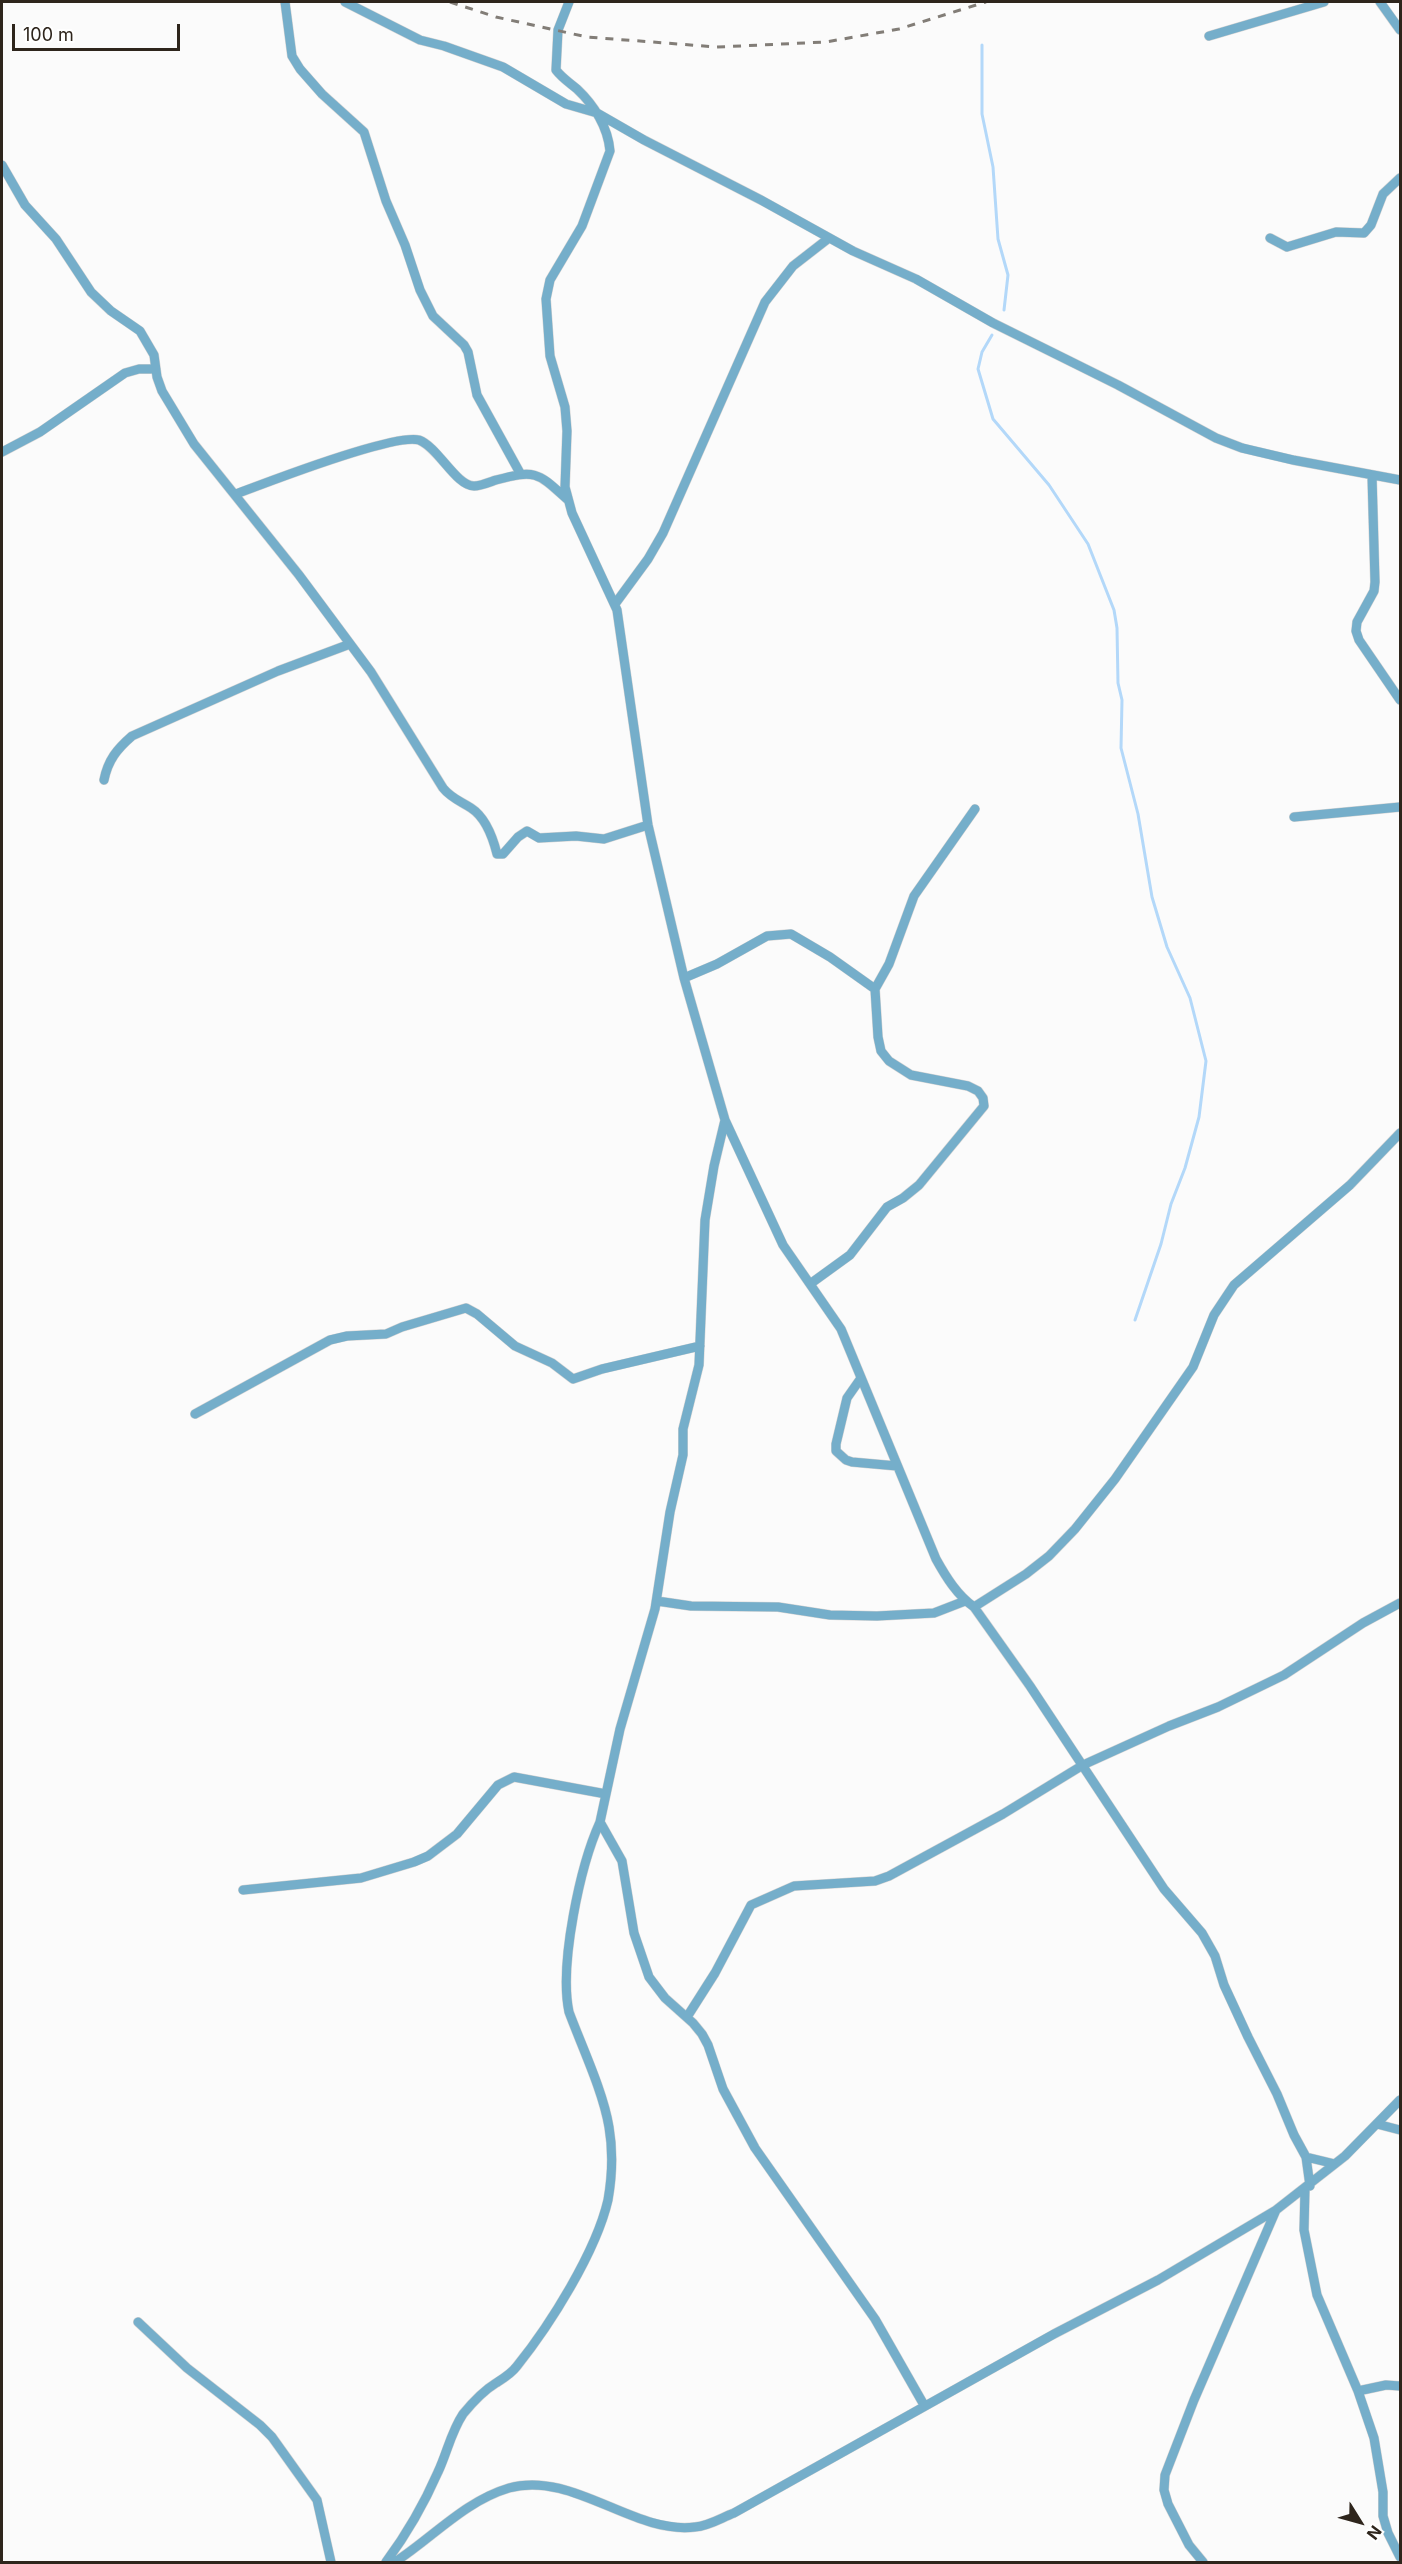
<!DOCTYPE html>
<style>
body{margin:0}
#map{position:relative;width:1402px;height:2564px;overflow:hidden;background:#fbfbfb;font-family:Inter,sans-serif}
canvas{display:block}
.frame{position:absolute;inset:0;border:3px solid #2e251c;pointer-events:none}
.north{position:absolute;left:1330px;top:2492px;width:60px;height:60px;-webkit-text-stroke:4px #fff;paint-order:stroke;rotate:127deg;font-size:16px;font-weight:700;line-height:24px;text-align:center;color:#2e251c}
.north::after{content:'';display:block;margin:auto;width:21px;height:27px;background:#2e251c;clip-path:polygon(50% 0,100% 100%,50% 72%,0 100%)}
.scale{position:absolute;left:12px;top:24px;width:168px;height:27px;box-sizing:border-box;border:3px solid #2e251c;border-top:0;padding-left:8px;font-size:18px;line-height:21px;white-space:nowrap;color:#2e251c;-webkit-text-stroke:4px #fff;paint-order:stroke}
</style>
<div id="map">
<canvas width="1402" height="2564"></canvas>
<div class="frame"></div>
<div class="north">N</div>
<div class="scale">100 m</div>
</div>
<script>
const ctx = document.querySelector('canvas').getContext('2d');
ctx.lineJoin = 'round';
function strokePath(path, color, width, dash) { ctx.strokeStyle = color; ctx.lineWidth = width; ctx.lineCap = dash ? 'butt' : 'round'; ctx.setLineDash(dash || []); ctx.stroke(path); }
const stream = new Path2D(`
 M982 45V114L993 167 998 239 1008 275 1004 310
 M992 335 982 352 978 369 993 419 1049 485 1088 544 1114 610 1117 628 1118 683 1122 700 1121 748 1138 814 1152 897 1167 947 1190 998 1206 1061 1199 1117 1185 1168 1171 1204 1161 1244 1135 1320`);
const street = new Path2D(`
 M285 2 292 56 300 69 322 94 364 132 386 201 405 245 420 290 433 316 464 345 468 352 477 395 520 473
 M345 2 420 40 444 46 503 67 566 104 597 113 644 140 761 200 853 251 916 279 993 323 1118 385 1216 438 1242 448 1293 460 1400 480
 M569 2 558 30 556 70C562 78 570 83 577 89 594 105 608 127 610 151L582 226 550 280 546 299 550 356 565 407 567 431 565 487 572 513 617 610 648 825 684 978 725 1120 783 1245 841 1329 936 1559C946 1577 957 1595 974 1607L1030 1686 1164 1889 1202 1933 1215 1956 1224 1985 1248 2037 1277 2094 1294 2135 1306 2157 1310 2186
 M1380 2 1400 30
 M1209 36 1324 2
 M2 165 25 205 56 239 91 292 111 311 140 331 154 355 157 377 162 391 194 444 299 575 371 672 443 788C451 798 460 801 471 808 485 817 493 838 497 854H503L518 837 527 831 539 838 576 836 604 839 648 825
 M1270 238 1287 247 1336 232 1364 233 1371 225 1383 194 1400 178
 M2 452 40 432 125 373 139 369H156
 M1372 476 1375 582 1374 591 1357 622 1356 631 1359 640 1400 700
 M236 494C265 483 394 433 419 440 438 447 456 486 474 486 481 486 490 482 496 480 537 469 538 473 568 500
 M615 604 648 559 663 533 765 302 793 266 829 238
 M104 780C108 760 117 749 132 736L278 671 350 644
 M1294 817 1400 807
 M684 978 717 964 767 936 791 934 830 957 875 989
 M725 1120 714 1166 705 1220 699 1365 683 1429V1455L670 1512 655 1609 620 1729 600 1822 622 1861 634 1933 649 1977 665 1998 693 2023 702 2034 708 2045 723 2089 755 2148 875 2319 924 2405
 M810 1284 850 1255 887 1207 903 1198 919 1185 984 1106 983 1098 978 1091 968 1086 911 1075 889 1061 881 1051 878 1037 875 989 889 964 914 896 975 809
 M861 1378 847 1398 836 1444V1451L846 1460 852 1462 897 1466
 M195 1414 330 1340 347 1336 386 1334 402 1327 466 1308 477 1314 515 1346 552 1363 573 1379 602 1369 700 1346
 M657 1601 691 1606 778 1607 830 1615 877 1616 934 1613 965 1601
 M974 1607 1026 1574 1049 1556 1075 1529 1115 1479 1193 1367 1214 1315 1234 1285 1350 1185 1400 1133
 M243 1890 361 1878 414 1862 428 1856 457 1834 498 1785 514 1777 606 1794
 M687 2017 715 1973 751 1905 794 1886 875 1881 889 1876 1003 1814 1083 1765 1169 1726 1218 1707 1284 1675 1363 1623 1400 1603
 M1377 2124 1400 2130
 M1306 2157 1335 2164
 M1305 2189 1304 2230 1317 2295 1358 2391 1374 2438 1383 2492V2516L1388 2533 1400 2557
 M138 2322 187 2368 260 2425 272 2437 317 2500 331 2562
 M1358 2391 1386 2385 1400 2386
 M386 2562C406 2535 424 2504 438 2472 447 2453 451 2432 463 2414 472 2403 483 2391 496 2383 504 2378 511 2374 517 2366 550 2325 596 2252 608 2200 612 2177 613 2150 609 2127 603 2091 582 2047 569 2012 559 1965 580 1866 600 1822
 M395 2562C432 2538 465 2501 509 2488 572 2470 634 2535 695 2527 709 2526 721 2518 734 2513L1054 2334 1158 2280 1276 2210 1345 2156 1400 2100
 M1203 2562 1189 2545 1168 2504 1164 2490 1165 2475 1194 2400 1276 2210`);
const rail = new Path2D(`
 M450 2 496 17 587 37 717 47 826 42 899 29 986 2`);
strokePath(stream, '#b3d8f9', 3);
strokePath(street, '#d6d4d3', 10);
strokePath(street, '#75aeca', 9);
strokePath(rail, '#827d77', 3, [8, 8]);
</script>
